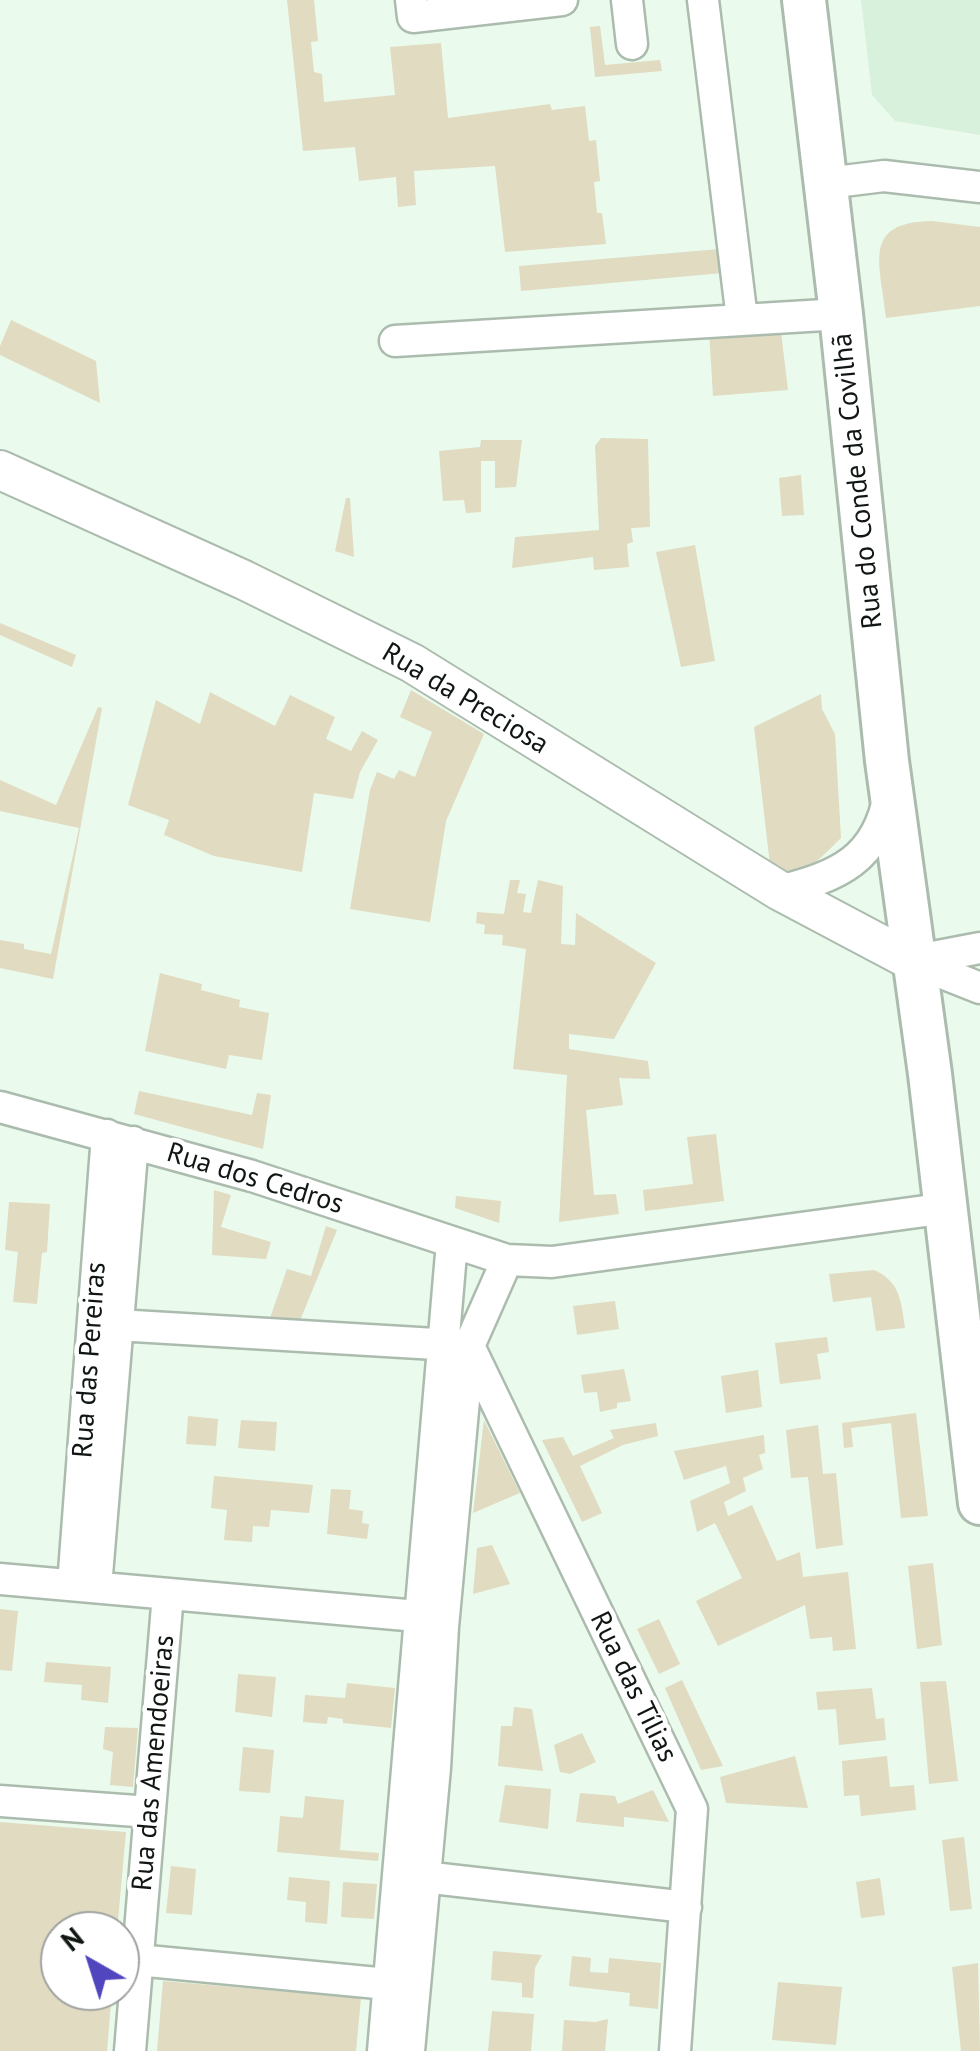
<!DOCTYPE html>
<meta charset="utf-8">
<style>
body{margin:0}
#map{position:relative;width:980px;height:2051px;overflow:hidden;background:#eafbed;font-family:"PT Sans",sans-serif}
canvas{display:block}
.north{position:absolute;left:40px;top:1911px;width:100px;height:100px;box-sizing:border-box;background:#fff;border:2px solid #9fa2a0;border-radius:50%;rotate:321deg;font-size:28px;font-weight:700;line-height:40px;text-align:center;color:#101612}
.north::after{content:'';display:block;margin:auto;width:35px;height:45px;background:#5146be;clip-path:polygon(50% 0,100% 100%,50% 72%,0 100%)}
</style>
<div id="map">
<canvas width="980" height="2051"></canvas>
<div class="north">N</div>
</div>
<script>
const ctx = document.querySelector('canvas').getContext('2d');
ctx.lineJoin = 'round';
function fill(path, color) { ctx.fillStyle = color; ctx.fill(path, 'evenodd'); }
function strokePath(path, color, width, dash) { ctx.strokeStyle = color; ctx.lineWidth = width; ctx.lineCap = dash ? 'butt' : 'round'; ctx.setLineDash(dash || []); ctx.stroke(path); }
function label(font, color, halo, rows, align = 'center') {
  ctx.font = font + ' "PT Sans",sans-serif'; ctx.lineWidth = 9; ctx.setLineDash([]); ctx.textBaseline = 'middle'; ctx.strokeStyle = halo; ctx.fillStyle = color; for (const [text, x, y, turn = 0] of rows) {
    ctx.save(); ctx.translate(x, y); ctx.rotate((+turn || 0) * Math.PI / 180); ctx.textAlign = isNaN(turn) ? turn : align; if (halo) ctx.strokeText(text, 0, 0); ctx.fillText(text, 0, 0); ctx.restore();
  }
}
const built = new Path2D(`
 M861 0H980V135L895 121 872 95Z`);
const green = new Path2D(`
 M287 0H314L318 41 311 42 314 72 322 74 324 102 395 95 390 47 441 43 448 118 550 104 552 110 585 106 589 141 596 140 600 181 594 182 597 213H602L606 244 505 252 495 166 414 171 416 205 398 207 396 177 359 181 355 147 303 151Z
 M600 26 605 65 660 60 662 71 595 77 590 27Z
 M932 221 980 227V306L886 318C881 265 860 222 932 221Z
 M720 249 723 273 521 291 519 266Z
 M11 320 96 361 100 403 0 355V346Z
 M780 324 788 390 713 396 709 331Z
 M601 438 648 439 650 527 631 528 633 542 627 544 629 567 594 570 593 557 512 568 515 537 599 530 595 446Z
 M481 440H522L516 487 495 488V461H481V512L466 513 464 500 443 501 439 451 480 447Z
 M801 475 804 515 782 516 779 478Z
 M346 498H350L354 557 335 551Z
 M695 545 715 661 681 667 656 552Z
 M0 623 76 655 72 667 0 635Z
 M411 690 484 734 446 821 430 922 350 909 370 790 377 772 394 779 399 770 415 777 432 732 400 717Z
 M210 692 275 726 290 695 335 717 326 739 351 751 362 731 378 740 360 772 353 799 314 793 302 872 214 856 164 835 169 820 128 805 156 700 200 724Z
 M821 694 822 709 835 734 841 838C819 859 801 884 770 865L754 727Z
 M98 707 102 708 53 979 0 968V940L24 944V949L51 954 79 828 0 811V780L56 805Z
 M510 880H520L517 893 526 894 523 912 531 913 538 880 563 886 561 944 575 945 576 913 656 963 614 1039 569 1034V1049L648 1061 650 1079 619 1078 623 1105 586 1110 594 1195 616 1194 619 1214 559 1222 567 1075 513 1069 526 949 502 945 503 935 484 934 485 925 476 923 477 912 504 914Z
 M160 973 202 984 201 990 240 1000 239 1007 269 1013 262 1060 229 1055 226 1069 145 1051Z
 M139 1091 252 1115 257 1093 271 1095 263 1149 134 1114Z
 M716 1134 724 1201 645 1211 643 1190 693 1184 687 1137Z
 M214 1190 231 1195 221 1227 271 1242 266 1259 212 1255Z
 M456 1196 501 1201 499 1223 455 1208Z
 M9 1202 50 1204 47 1252 42 1253 37 1304 13 1302 18 1252 5 1250Z
 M326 1226 337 1230 299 1323 269 1321 287 1269 311 1276Z
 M874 1270C901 1282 901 1302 905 1328L876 1331 871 1297 833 1302 829 1274Z
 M615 1301 619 1329 577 1335 573 1306Z
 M827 1337 829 1352 817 1354 821 1379 780 1384 775 1343Z
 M624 1369 631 1401 617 1403V1408L600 1412 597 1392 584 1393 581 1375Z
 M758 1370 762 1407 726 1413 721 1376Z
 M916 1413 928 1516 901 1518 891 1423 851 1428 853 1447 844 1448 842 1423Z
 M188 1416 218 1419 216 1446 186 1444Z
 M241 1420 277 1422 275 1451 238 1448Z
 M484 1420 520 1493 473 1513Z
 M656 1423 658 1436 623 1445 580 1466 602 1513 582 1522 542 1440 563 1437 573 1456 614 1438 610 1430Z
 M818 1425 823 1474 836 1473 843 1545 816 1549 808 1477 791 1478 786 1430Z
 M764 1435 765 1453 759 1455 763 1469 743 1478 746 1491 724 1502 728 1516 752 1505 777 1561 800 1552 803 1577 848 1572 856 1649 833 1651 832 1637 810 1639 805 1605 718 1646 696 1601 742 1578 715 1523 697 1532 690 1501 730 1483 726 1466 684 1480 674 1451Z
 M214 1476 313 1485 309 1513 271 1510 269 1527 253 1526 252 1542 224 1540 227 1510 211 1508Z
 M331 1489 351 1490 349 1509 363 1511 362 1523 369 1524 367 1539 327 1534Z
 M492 1545 510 1584 473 1594 477 1548Z
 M933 1563 942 1645 917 1649 908 1566Z
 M0 1609 18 1611 12 1671 0 1670Z
 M659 1619 680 1664 659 1674 637 1629Z
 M46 1662 111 1667 108 1703 81 1700 82 1685 44 1682Z
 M238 1674 276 1677 272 1717 235 1712Z
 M682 1680 723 1766 701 1770 665 1688Z
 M946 1681 958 1781 929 1784 920 1682Z
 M347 1683 395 1688 391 1728 343 1723V1719L328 1717 327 1724 303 1722 305 1695 345 1698Z
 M872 1688 876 1719 884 1718 886 1740 839 1745 836 1709 818 1710 816 1692Z
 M514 1707 532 1709 543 1771 498 1766 501 1726H512Z
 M105 1727 138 1728 133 1787 110 1785 113 1752 103 1749Z
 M582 1733 596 1762 570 1774 560 1772 554 1745Z
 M243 1747 274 1750 270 1793 239 1791Z
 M795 1756 808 1808 726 1803 720 1777Z
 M887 1756 890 1787 914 1785 916 1810 861 1816 859 1795 844 1796 842 1761Z
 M505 1785 551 1789 548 1829 499 1822Z
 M653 1790 669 1822 624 1817V1827L576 1822 580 1793 615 1796 618 1804Z
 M305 1796 344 1800 340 1850 379 1853 378 1861 277 1852 280 1816 303 1818Z
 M0 1822 126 1832 117 1931H60V1991H112L107 2051H0Z
 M964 1837 972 1909 950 1911 942 1840Z
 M171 1866 196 1869 192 1915 166 1913Z
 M289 1877 330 1881 327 1924 305 1922 306 1902 287 1900Z
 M880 1878 885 1915 861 1918 856 1882Z
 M343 1882 377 1884 374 1919 341 1917Z
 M493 1951 542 1955 535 1968 533 1998 522 1997V1983L491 1980Z
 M572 1956 591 1958 590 1972 608 1973 609 1958 661 1963 658 2009 629 2006 630 1993 569 1986Z
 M978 1963 980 2051H961L952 1967Z
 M163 1981 361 1998 356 2051H157Z
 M778 1982 842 1987 836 2045 772 2040Z
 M492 2011 534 2014 531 2051H488Z
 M608 2019 605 2051H562L564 2020 595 2022Z`);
const minor = new Path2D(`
 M411 0 413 17 562 0
 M627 0 632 44
 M703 0 742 319
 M827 183 884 176 980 187
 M395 341 841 314
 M780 891C838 876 877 860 889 795
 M912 961 980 988
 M912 961 980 948
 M0 1107 252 1176 507 1260 552 1262 947 1208
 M117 1325 469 1346 692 1809 675 2051
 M0 1579 440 1618
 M73 1585 107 1135
 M96 1587 133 1142
 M0 1801 150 1812
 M406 1875 686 1907
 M137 1960 388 1984
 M130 2051 168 1594
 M383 2051 452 1242
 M409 2051 435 1768 443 1627 469 1346 507 1260`);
const tertiary = new Path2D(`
 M0 470 244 580 412 663 780 891 912 961`);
const secondary = new Path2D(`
 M804 0 841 314 887 761 930 1074 980 1503`);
const streetNames = [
 ["Rua do Conde da Covilhã",858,481,-96],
 ["Rua da Preciosa",465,699,31],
 ["Rua dos Cedros",255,1179,17],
 ["Rua das Pereiras",90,1360,-86],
 ["Rua das Tílias",633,1687,64],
 ["Rua das Amendoeiras",154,1763,-85]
];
fill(built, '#d8f1dd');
fill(green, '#e0dbc1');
strokePath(minor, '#abbcae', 35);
strokePath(tertiary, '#abbcae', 42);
strokePath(secondary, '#abbcae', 48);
strokePath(minor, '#fff', 30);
strokePath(tertiary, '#fff', 38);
strokePath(secondary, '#fff', 42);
label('28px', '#101612', '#fff', streetNames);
</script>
